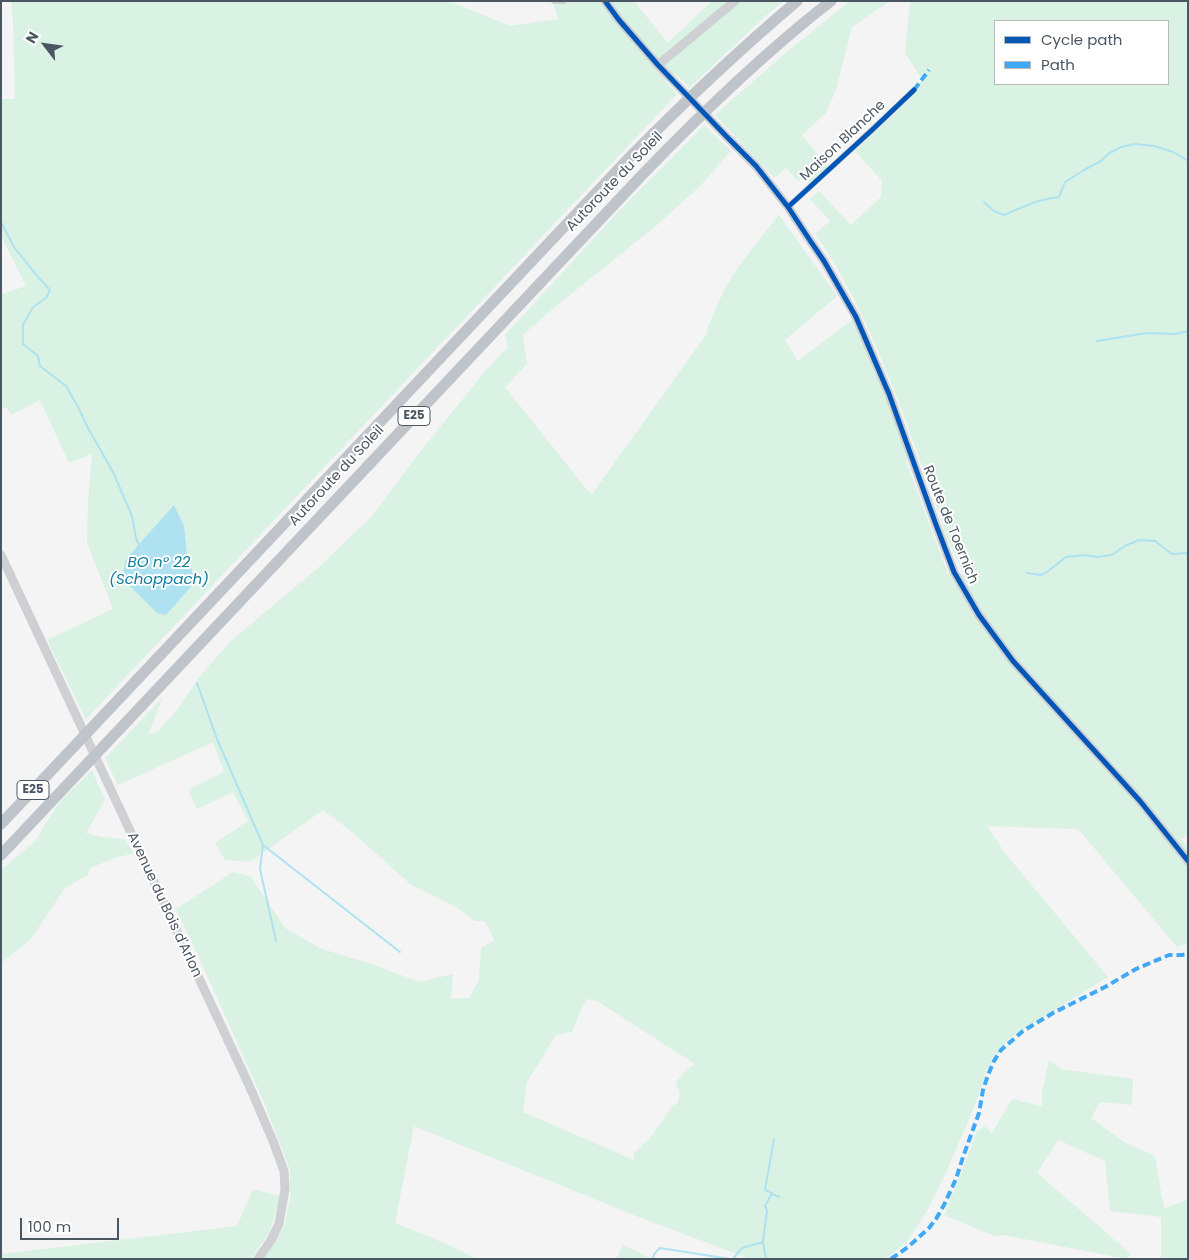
<!DOCTYPE html>
<meta charset="utf-8">
<style>
body{margin:0}
#map{position:relative;width:1189px;height:1260px;overflow:hidden;background:#f4f4f4;font-family:Poppins,sans-serif}
canvas{display:block}
.frame{position:absolute;inset:0;border:2px solid #4a5661;pointer-events:none}
.legend{position:absolute;left:994px;top:20px;width:175px;height:65px;box-sizing:border-box;background:#fff;border:1px solid #b7bbc0;margin:0;padding:6px 9px;list-style:none;font-size:15px;color:#4a5661}
.legend li{display:flex;align-items:center;gap:10px;height:25px}
.legend b{width:25px;border:1px solid #b7bbc0}
.north{position:absolute;left:20px;top:20px;width:50px;height:50px;-webkit-text-stroke:4px #fff;paint-order:stroke;rotate:300deg;font-size:14px;font-weight:700;line-height:20px;text-align:center;color:#4a5661}
.north::after{content:'';display:block;margin:auto;width:18px;height:22px;background:#4a5661;clip-path:polygon(50% 0,100% 100%,50% 72%,0 100%)}
.scale{position:absolute;left:20px;top:1218px;width:99px;height:22px;box-sizing:border-box;border:2px solid #4a5661;border-top:0;padding-left:6px;font-size:15px;line-height:18px;white-space:nowrap;color:#4a5661;-webkit-text-stroke:4px #fff;paint-order:stroke}
</style>
<div id="map">
<canvas width="1189" height="1260"></canvas>
<div class="frame"></div>
<ul class="legend">
<li><b style="height:6px;background:#0057b8"></b>Cycle path</li>
<li><b style="height:6px;background:#3fa9f5"></b>Path</li>
</ul>
<div class="north">N</div>
<div class="scale">100 m</div>
</div>
<script>
const ctx = document.querySelector('canvas').getContext('2d');
ctx.lineJoin = 'round';
function fill(path, color) { ctx.fillStyle = color; ctx.fill(path, 'evenodd'); }
function strokePath(path, color, width, dash) { ctx.strokeStyle = color; ctx.lineWidth = width; ctx.lineCap = dash ? 'butt' : 'round'; ctx.setLineDash(dash || []); ctx.stroke(path); }
function label(font, color, halo, rows, align = 'center') {
  ctx.font = font + ' Poppins,sans-serif'; ctx.lineWidth = 4; ctx.setLineDash([]); ctx.textBaseline = 'middle'; ctx.strokeStyle = halo; ctx.fillStyle = color; for (const [text, x, y, turn = 0] of rows) {
    ctx.save(); ctx.translate(x, y); ctx.rotate((+turn || 0) * Math.PI / 180); ctx.textAlign = isNaN(turn) ? turn : align; if (halo) ctx.strokeText(text, 0, 0); ctx.fillText(text, 0, 0); ctx.restore();
  }
}
const green = new Path2D(`
 M11 1H449L510 26 558 19 552 1H634L668 43 712 1H784L769 13 689 88 675 73 665 81 677 94 86 719 47 640 113 609 87 543 88 502 92 454 69 463 40 400 11 415 6 407 1 409V294L26 286 1 236V99H15L13 20ZM173 505 184 526 187 553Z
 M850 1H890L852 27 836 90 825 114 802 135 828 167 808 184 803 177 798 181 786 168 774 178 715 115 783 55Z
 M910 1H1188V835L1181 839 1188 847V944L1177 947 1078 829 987 826 1005 853 1108 977 1008 1039 987 1069 976 1103 948 1168 927 1211 906 1243 885 1259H750L636 1216 414 1126 395 1223C422 1234 450 1244 476 1259H262L285 1224 290 1198V1170L265 1105 205 971 176 909 233 872 250 876 285 928 322 949 369 963 419 982 453 974 451 998H469L479 979 481 948 494 940 485 921H475L456 907 410 884 351 831 323 810 250 862 225 860 215 843 248 821 233 792 197 809 188 790 224 772 213 742 118 785 105 758 163 697 148 735 157 732 177 710 199 677 232 640 319 567 372 516 419 453 486 370 508 347 505 335 617 213 704 125 731 151 701 185 657 225 550 311 523 335 527 364 505 387 588 491 592 494 708 332 707 330C714 311 722 293 732 277 746 255 763 235 779 215L837 296 785 340 798 361 856 317 911 459 906 461 948 574H964L950 545C916 451 886 353 836 266 830 255 822 244 815 234L830 221 810 199 819 191 851 225 881 197 882 181 855 151 897 111 922 79 905 53ZM995 21H1168V84H995ZM587 999 597 1001 695 1064C687 1070 679 1075 676 1085L680 1092 677 1104 673 1105 650 1138 634 1153V1160L523 1112 527 1082 556 1035 572 1032 580 1012Z
 M92 770 105 800 86 833 102 837 124 839 134 853 112 859 90 868 88 875 65 888 31 939 1 963V870L35 841 58 804Z
 M1049 1060 1061 1069 1133 1079 1132 1105 1100 1102 1091 1118 1124 1142 1155 1156 1164 1209 1188 1199V1259H1161V1217L1110 1211 1105 1161 1058 1140 1037 1173 1131 1254 1127 1258 1116 1257 1004 1235 994 1236 944 1215 961 1174 977 1131 985 1126 992 1133 1012 1099 1042 1106V1092Z
 M253 1189 281 1196 269 1233 251 1259H1V1254L237 1226Z
 M623 1245 652 1259H616Z`);
const water = new Path2D(`
 M174 505 184 526 187 553 195 582 166 615 157 613 122 578 126 559Z`);
const stream = new Path2D(`
 M984 202 994 211 1004 215C1024 207 1037 199 1059 197L1065 182 1084 170 1101 161 1108 154 1121 147 1135 144 1154 146 1173 152 1188 161
 M1 222 14 247 38 277 50 290 46 298 33 307 23 325V344L38 356 40 366 66 386 78 407 88 428 113 472 132 516 136 538 139 545
 M1097 341 1147 333 1176 334 1188 331
 M1027 573 1041 575 1047 572 1066 557 1084 555 1098 557 1112 555 1125 546 1139 540 1155 541 1172 554 1188 553
 M197 683 217 739 263 845 260 869 276 941
 M263 845 400 952
 M772 1194 779 1197
 M763 1242 766 1259
 M652 1259 655 1253 660 1248 730 1259
 M733 1259 742 1248 763 1242 767 1210 765 1206 772 1193 765 1190 774 1139`);
const street = new Path2D(`
 M554 1H564
 M788 207 872 130 914 90`);
const secondary = new Path2D(`
 M605 1 619 20 658 65 726 136 756 166 788 207 809 239 824 261 856 317 889 394 935 522 954 572 979 615 1013 661 1140 801 1188 861
 M658 65 735 1
 M1 555 248 1083 273 1141 284 1171 285 1189 279 1224 271 1240 258 1259`);
const highway = new Path2D(`
 M1 824 628 159C682 104 738 51 797 1
 M1 855 643 174C702 113 764 53 831 1`);
const quiet = new Path2D(`
 M914 90 929 70
 M891 1259 908 1247 929 1228 936 1219 944 1205 956 1179 963 1157 979 1113 983 1090 988 1075 994 1061 1001 1050 1023 1031 1053 1013 1105 987 1136 969 1169 955H1182L1188 954`);
const cycleway = new Path2D(`
 M605 1 619 20 658 65 726 136 756 166 788 207 809 239 824 261 856 317 889 394 935 522 954 572 979 615 1013 661 1140 801 1188 861
 M788 207 872 130 914 90`);
const shields = [
 [414,416,32],
 [33,790,32]
];
const shieldNames = [
 ["E25",414,416],
 ["E25",33,790]
];
const streetNames = [
 ["Maison Blanche",843,141,-43],
 ["Autoroute du Soleil",615,182,-46],
 ["Autoroute du Soleil",337,476,-47],
 ["Route de Toernich",950,525,68],
 ["Avenue du Bois d'Arlon",164,905,65]
];
const waterNames = [
 ["BO n° 22",159,563],
 ["(Schoppach)",159,580]
];
fill(green, '#d9f2e3');
fill(water, '#aee2f0');
strokePath(stream, '#aee2f0', 2);
strokePath(street, '#ced0d2', 6);
strokePath(secondary, '#ced0d4', 9);
strokePath(highway, '#bec4c9', 11);
strokePath(quiet, '#3fa9f5', 4, [8, 4]);
strokePath(cycleway, '#0057b8', 5);
for (const [x, y, w] of shields) { const box = new Path2D(); box.roundRect(x - w / 2, y - 9.5, w, 19, 4); ctx.fillStyle = '#fff'; ctx.fill(box); strokePath(box, '#4a5661', 1); }
label('bold 12px', '#4a5661', null, shieldNames);
label('14px', '#4a5661', '#fff', streetNames);
label('italic 15px', '#0c7c9b', '#fff', waterNames);
</script>
